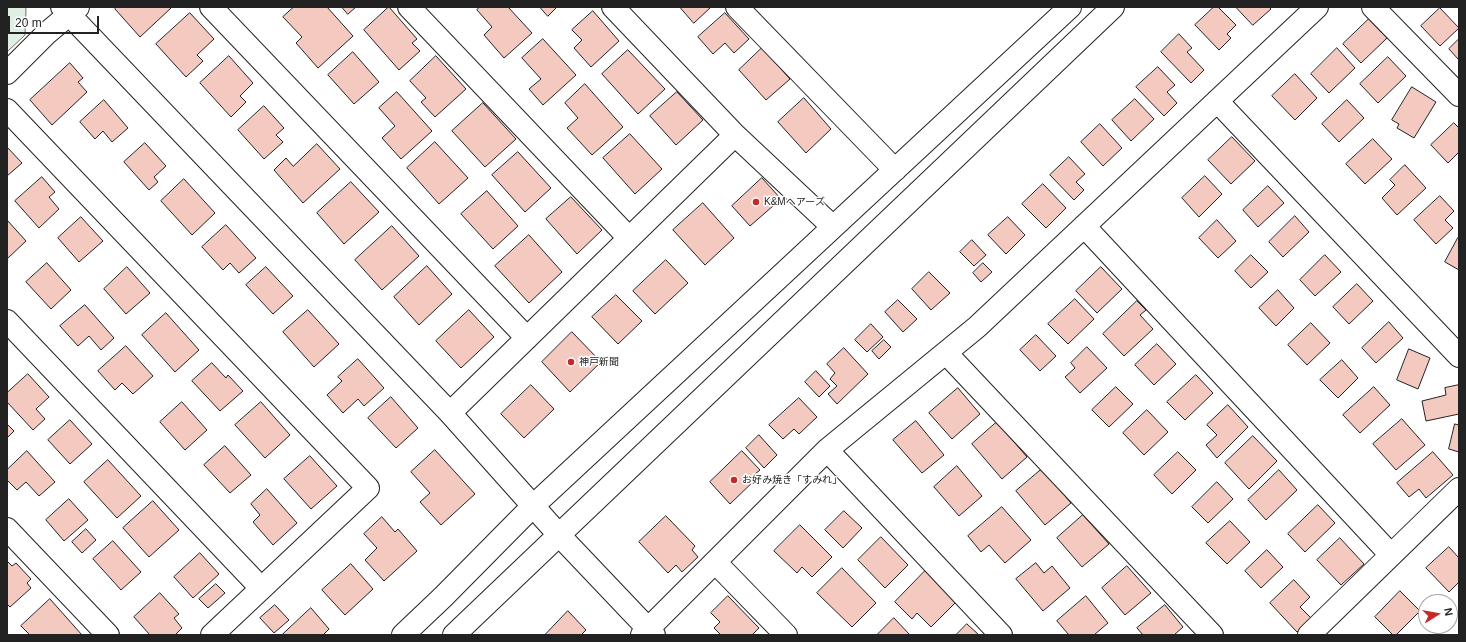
<!DOCTYPE html>
<meta charset="utf-8">
<style>
body{margin:0}
#map{position:relative;width:1466px;height:642px;overflow:hidden;background:#fff;font-family:Arial,sans-serif}
canvas{display:block}
.frame{position:absolute;inset:0;border:8px solid #222;pointer-events:none}
.north{position:absolute;left:1418px;top:594px;width:40px;height:40px;box-sizing:border-box;background:#fff;border:1px solid #a7a7a7;border-radius:50%;rotate:79deg;font-size:11px;font-weight:700;line-height:16px;text-align:center;color:#222}
.north::after{content:'';display:block;margin:auto;width:14px;height:18px;background:#c62828;clip-path:polygon(50% 0,100% 100%,50% 72%,0 100%)}
.scale{position:absolute;left:8px;top:16px;width:91px;height:18px;box-sizing:border-box;border:2px solid #222;border-top:0;padding-left:5px;font-size:12px;line-height:14px;white-space:nowrap;color:#222;-webkit-text-stroke:3px #fff;paint-order:stroke}
</style>
<div id="map">
<canvas width="1466" height="642"></canvas>
<div class="frame"></div>
<div class="north">N</div>
<div class="scale">20 m</div>
</div>
<script>
const ctx = document.querySelector('canvas').getContext('2d');
ctx.lineJoin = 'round';
function fill(path, color) { ctx.fillStyle = color; ctx.fill(path, 'evenodd'); }
function strokePath(path, color, width, dash) { ctx.strokeStyle = color; ctx.lineWidth = width; ctx.lineCap = dash ? 'butt' : 'round'; ctx.setLineDash(dash || []); ctx.stroke(path); }
function label(font, color, halo, rows, align = 'center') {
  ctx.font = font + ' Arial,"Noto Sans JP",sans-serif'; ctx.lineWidth = 3; ctx.setLineDash([]); ctx.textBaseline = 'middle'; ctx.strokeStyle = halo; ctx.fillStyle = color; for (const [text, x, y, turn = 0] of rows) {
    ctx.save(); ctx.translate(x, y); ctx.rotate((+turn || 0) * Math.PI / 180); ctx.textAlign = isNaN(turn) ? turn : align; if (halo) ctx.strokeText(text, 0, 0); ctx.fillText(text, 0, 0); ctx.restore();
  }
}
const green = new Path2D(`
 M7 7H25L26 9 25 35 7 52Z`);
const building = new Path2D(`
 M117 7H170L171 8 140 37 115 9Z
 M294 7H327L353 36 318 68 296 43 302 37 283 17Z
 M342 7H356L348 14Z
 M389 7 417 39 412 43 420 51 399 70 364 30Z
 M480 7H508L532 33 504 58 484 35 492 27 477 10Z
 M540 7H557L548 16Z
 M680 7H711L694 23Z
 M1214 7H1218L1236 25 1227 34 1231 38 1219 50 1195 25Z
 M1236 7H1269L1271 9 1253 25Z
 M1440 8 1459 28 1440 46 1421 26Z
 M593 11 619 41 591 67 574 48 582 40 572 30Z
 M190 13 214 39 197 55 203 61 186 77 156 44Z
 M725 13 749 39 734 53 725 43 713 54 698 37Z
 M1369 19 1387 38 1361 63 1343 44Z
 M1179 34 1192 48 1187 52 1204 70 1191 83 1161 52Z
 M543 39 576 75 543 105 529 89 541 79 522 58Z
 M1459 39V58L1458 59 1449 49Z
 M762 48 790 79 766 100 739 70Z
 M1337 48 1355 68 1329 93 1311 74Z
 M628 50 665 89 638 114 602 74Z
 M353 52 379 82 354 104 328 75Z
 M229 56 253 83 240 96 246 102 231 117 200 83Z
 M436 56 466 89 435 117 421 102 426 98 410 81Z
 M1388 57 1406 76 1378 103 1360 84Z
 M70 63 83 78 78 82 87 92 52 125 30 100Z
 M1158 67 1175 85 1167 92 1177 103 1164 116 1136 87Z
 M1295 74 1317 98 1295 120 1272 96Z
 M585 84 623 127 592 155 567 128 578 118 565 103Z
 M1412 87 1436 102 1414 138 1397 128 1399 124 1392 120Z
 M397 92 432 131 401 159 382 138 395 126 379 108Z
 M677 92 703 120 676 145 650 116Z
 M804 98 831 129 806 153 778 122Z
 M1135 99 1154 119 1131 141 1112 120Z
 M104 100 128 128 112 142 103 131 95 139 80 122Z
 M1347 100 1364 118 1339 142 1322 124Z
 M483 103 516 139 485 167 452 131Z
 M264 106 284 128 276 135 283 142 264 159 238 130Z
 M1454 123 1459 128V152L1448 163 1431 145Z
 M1100 124 1122 148 1103 166 1081 142Z
 M630 134 662 169 635 194 603 158Z
 M1232 137 1255 161 1231 184 1208 160Z
 M1373 139 1392 159 1365 184 1346 164Z
 M435 142 468 178 439 204 407 168Z
 M145 143 166 166 154 177 158 182 149 190 124 162Z
 M317 144 340 169 303 203 274 170 286 158 293 166Z
 M7 147 22 163 7 176Z
 M518 152 551 188 525 212 492 175Z
 M1069 157 1085 174 1076 182 1084 190 1074 200 1050 175Z
 M1405 165 1426 188 1397 215 1382 198 1395 185 1390 180Z
 M1205 176 1222 194 1199 217 1182 198Z
 M42 177 55 192 49 197 59 209 39 228 15 201Z
 M762 178 781 199 750 226 732 206Z
 M184 179 215 213 192 235 161 201Z
 M351 182 379 212 344 244 317 213Z
 M1043 184 1066 208 1046 228 1022 204Z
 M1268 186 1284 203 1258 227 1243 210Z
 M487 191 518 226 493 249 461 214Z
 M1440 196 1454 211 1445 220 1453 228 1436 244 1414 220Z
 M571 197 602 230 577 254 546 219Z
 M703 203 734 238 705 265 673 230Z
 M1295 216 1309 232 1283 257 1269 242Z
 M81 217 103 241 79 262 58 238Z
 M1008 217 1025 235 1006 254 988 235Z
 M7 220 26 241 7 259Z
 M1217 220 1236 241 1218 258 1199 238Z
 M226 225 256 258 239 273 230 263 223 270 202 247Z
 M392 226 419 256 382 290 355 260Z
 M529 235 562 272 529 303 495 266Z
 M1458 238 1459 239V270L1445 262Z
 M972 240 986 255 974 266 960 252Z
 M1251 255 1268 272 1251 288 1235 271Z
 M1325 255 1341 272 1315 296 1300 280Z
 M666 260 688 283 655 314 633 291Z
 M47 263 71 290 51 309 26 282Z
 M983 263 992 272 981 282 973 273Z
 M427 266 452 294 419 325 394 297Z
 M127 267 150 293 126 314 104 289Z
 M266 267 293 296 273 314 246 285Z
 M1101 267 1122 289 1097 313 1076 291Z
 M929 272 950 293 931 310 912 289Z
 M1357 284 1373 301 1349 324 1333 307Z
 M1278 290 1294 308 1276 326 1259 308Z
 M616 295 642 321 618 344 592 317Z
 M1075 299 1094 319 1068 344 1048 324Z
 M898 300 917 319 903 332 885 312Z
 M1137 301 1146 310 1140 315 1153 329 1124 356 1103 334Z
 M85 305 114 338 101 350 89 336 78 346 60 326Z
 M308 310 339 344 314 367 283 332Z
 M469 310 494 337 461 368 436 341Z
 M166 313 199 350 175 372 142 335Z
 M1389 322 1403 338 1376 363 1362 348Z
 M1311 323 1330 343 1307 365 1288 345Z
 M871 324 883 337 867 352 855 340Z
 M572 332 601 362 570 392 542 362Z
 M1036 335 1056 356 1040 371 1020 350Z
 M884 340 891 347 879 359 872 351Z
 M1157 344 1176 364 1154 385 1135 365Z
 M126 346 153 376 133 394 122 383 115 390 98 371Z
 M1087 347 1107 368 1080 393 1065 377 1075 368 1071 363Z
 M844 348 868 374 837 404 828 394 837 386 830 379 835 373 827 364Z
 M1409 349 1430 358 1418 389 1397 380Z
 M358 359 384 388 364 406 358 399 343 413 327 395 342 381 338 377Z
 M1342 360 1358 378 1338 398 1320 380Z
 M212 363 226 378 228 375 243 391 220 411 192 381Z
 M816 371 830 386 819 397 805 382Z
 M28 374 49 397 36 409 45 419 33 430 7 402V393Z
 M1196 375 1213 393 1185 420 1167 402Z
 M531 385 554 409 524 438 501 414Z
 M1459 385V414L1426 421 1422 401 1446 395 1445 388Z
 M1116 387 1133 404 1109 427 1092 410Z
 M1374 387 1390 405 1360 433 1343 415Z
 M958 388 980 414 952 439 929 413Z
 M391 397 418 428 396 448 368 418Z
 M799 398 817 417 799 434 794 429 783 439 769 425Z
 M182 402 207 430 185 450 160 422Z
 M261 402 290 435 265 458 235 425Z
 M1228 405 1248 427 1217 458 1206 445 1217 435 1207 425Z
 M1147 410 1168 432 1144 455 1123 433Z
 M1402 419 1425 445 1396 470 1373 444Z
 M70 420 92 444 70 464 48 440Z
 M916 421 944 455 922 473 893 440Z
 M997 422 1027 457 1002 479 972 444Z
 M7 424 14 431 7 438Z
 M1455 424 1459 425V452L1449 449Z
 M759 435 777 455 764 468 746 448Z
 M1253 436 1277 461 1249 489 1225 463Z
 M225 446 251 475 230 493 204 465Z
 M435 450 475 494 441 525 420 502 430 493 411 472Z
 M27 451 55 482 39 496 26 482 17 490 7 480V470Z
 M742 451 760 470 755 474 758 477 730 504 710 482Z
 M1178 452 1196 470 1172 494 1154 475Z
 M1433 452 1453 475 1426 498 1419 489 1409 497 1397 483Z
 M310 456 337 486 311 509 284 479Z
 M108 460 141 496 117 518 84 482Z
 M957 466 982 496 959 516 934 487Z
 M1042 469 1071 503 1045 525 1016 491Z
 M1279 470 1297 490 1266 520 1248 500Z
 M1217 482 1233 499 1208 523 1192 507Z
 M267 489 297 523 273 545 253 522 260 515 251 504Z
 M69 499 88 520 64 541 46 520Z
 M153 501 179 530 149 557 123 528Z
 M1318 505 1335 523 1305 552 1288 534Z
 M1002 507 1031 540 1005 563 989 545 981 552 968 536Z
 M844 511 862 528 843 548 825 530Z
 M1083 515 1109 544 1082 567 1057 538Z
 M666 516 695 546 692 550 698 557 682 572 676 565 668 573 639 542Z
 M382 517 395 532 398 529 417 551 384 581 365 560 377 548 364 534Z
 M1230 521 1250 542 1227 564 1206 543Z
 M800 525 832 557 812 577 802 567 797 573 774 551Z
 M86 529 96 540 82 553 72 542Z
 M881 537 908 565 885 588 858 560Z
 M1340 538 1364 564 1341 585 1317 560Z
 M113 541 141 572 121 590 93 559Z
 M1449 547 1459 558V582L1449 592 1426 568Z
 M1267 550 1283 567 1261 588 1245 571Z
 M200 553 219 574 193 598 174 577Z
 M7 561 12 566 16 563 31 579 27 583 31 588 10 607 7 604Z
 M1036 563 1044 573 1052 566 1070 588 1043 611 1016 579Z
 M351 564 373 589 345 615 322 590Z
 M1127 566 1151 593 1125 615 1102 588Z
 M842 568 876 603 852 627 817 593Z
 M925 571 956 602 931 627 917 613 912 619 895 602Z
 M1294 580 1310 597 1300 607 1312 619 1297 632 1270 603Z
 M216 584 225 593 208 608 199 599Z
 M1400 591 1420 611 1396 635H1393L1375 617Z
 M160 593 179 614 174 618 182 628 175 635H150L134 617Z
 M728 596 759 628 752 635H721L714 628 720 622 711 613Z
 M1086 596 1108 623 1094 635H1069L1057 621Z
 M50 599 82 635H30L21 626Z
 M275 605 289 620 274 633 260 618Z
 M1165 605 1183 627 1174 635H1143L1137 628Z
 M311 608 329 629 323 635H282Z
 M568 611 586 630 581 635H545Z
 M894 618 910 635H877Z
 M967 624 979 635H956Z`);
const minor = new Path2D(`
 M62 7 450 413 559 535 654 635
 M211 7 527 338
 M409 7 629 238
 M737 7 895 170
 M1373 7 1459 95
 M7 73 47 33 78 7
 M1217 101 1459 356
 M7 110 368 488 212 635
 M735 135 833 227
 M1084 226 1391 555
 M7 321 261 588
 M946 353 1212 635
 M450 413 735 135 613 7
 M827 450 1001 635
 M7 529 108 635
 M715 562 786 635
 M403 635 443 597 533 506 1070 7
 M454 635 1113 7
 M642 635 827 450 977 327 1317 7
 M1309 635 1459 489`);
const markers = [
 [756,202,4,"#c62828"],
 [571,362,4,"#c62828"],
 [734,480,4,"#c62828"]
];
const poiNames = [
 ["K&Mヘアーズ",764,202],
 ["神戸新聞",579,362],
 ["お好み焼き「すみれ」",742,480]
];
fill(green, '#e0efe3');
strokePath(green, '#6f6f6f', 1);
fill(building, '#f3c9c0');
strokePath(building, '#222', 1);
strokePath(minor, '#222', 24);
strokePath(minor, '#fff', 22);
for (const [x, y, r, color] of markers) { const dot = new Path2D(); dot.arc(x, y, r, 0, 2 * Math.PI); ctx.fillStyle = color; ctx.fill(dot); strokePath(dot, '#fff', 1.5); }
label('10px', '#222', '#fff', poiNames, 'left');
</script>
